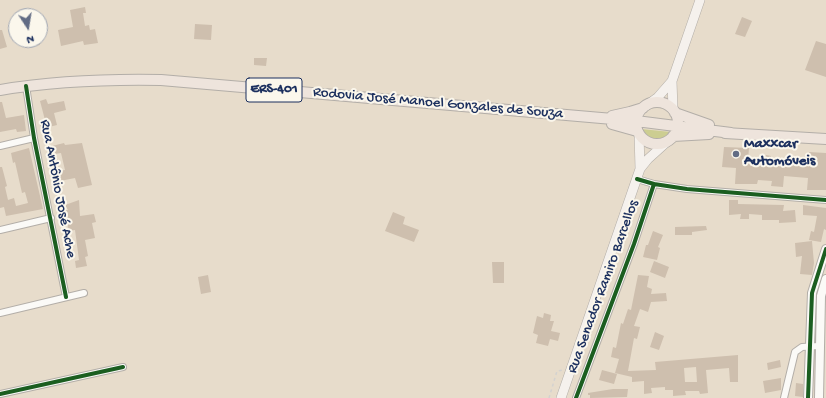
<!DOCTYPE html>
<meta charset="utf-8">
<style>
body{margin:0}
#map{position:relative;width:826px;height:398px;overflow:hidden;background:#e7dccb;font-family:"Gochi Hand",sans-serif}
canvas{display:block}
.north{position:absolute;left:8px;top:8px;width:40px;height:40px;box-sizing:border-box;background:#fbf7ec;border:1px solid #a1a7b3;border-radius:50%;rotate:168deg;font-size:11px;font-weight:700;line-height:16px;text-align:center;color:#1b2f5e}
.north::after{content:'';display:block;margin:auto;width:14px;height:18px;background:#626c84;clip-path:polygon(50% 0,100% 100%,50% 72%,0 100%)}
</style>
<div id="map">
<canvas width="826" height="398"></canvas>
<div class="north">N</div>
</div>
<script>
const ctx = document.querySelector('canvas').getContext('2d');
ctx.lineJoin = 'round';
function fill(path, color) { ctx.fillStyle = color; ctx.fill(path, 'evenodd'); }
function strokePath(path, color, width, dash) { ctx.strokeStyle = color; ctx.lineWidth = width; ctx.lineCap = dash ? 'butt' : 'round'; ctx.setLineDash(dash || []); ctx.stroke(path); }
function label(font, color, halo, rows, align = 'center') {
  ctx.font = font + ' "Gochi Hand",sans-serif'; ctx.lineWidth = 4; ctx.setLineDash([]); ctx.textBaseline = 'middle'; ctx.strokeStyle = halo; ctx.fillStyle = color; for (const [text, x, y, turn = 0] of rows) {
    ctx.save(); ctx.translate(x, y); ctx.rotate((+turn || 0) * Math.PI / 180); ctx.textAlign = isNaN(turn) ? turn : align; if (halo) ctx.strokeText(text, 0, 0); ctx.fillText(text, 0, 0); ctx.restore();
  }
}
const green = new Path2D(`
 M641 129 671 132C662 143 648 141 641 129Z`);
const building = new Path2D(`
 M85 7 86 13H83L85 26 89 25 90 30 95 29 98 43 84 45 83 41 61 46 58 30 73 27 70 10Z
 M742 17 752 21 745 37 735 34Z
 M195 24 212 25 211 40 194 39Z
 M0 30H2L7 47 0 49Z
 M23 40H39L40 45 25 48Z
 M816 41 826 44V77L805 70Z
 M254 58H267L266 66 254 65Z
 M46 99 48 104 64 101 66 110 54 113 57 125 41 129 39 121 45 120 40 101Z
 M0 102H2L6 118 24 115 26 131 17 132 16 129 0 132Z
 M64 143 65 145 82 143 92 185 78 188 75 178 60 181 59 178 54 179 53 172 65 170 61 153 54 154 52 146Z
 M724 147 749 148 748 161 760 162V159L765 160 766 155 771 156V165L785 166 786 161 796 162V158L808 159 809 152 826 153V190H807L808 178 784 176 783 187 771 186 772 181 758 180 757 184H735L736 168 722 167Z
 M29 148 43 209 6 216 4 207 0 208V167H2L7 186 5 187 8 200 14 198 16 206 28 203 25 192 22 193 15 162 13 163 11 153Z
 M79 200 80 216 94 214 96 222 92 223 95 238 85 240 88 256 85 257 87 266 76 268 75 261 79 260 75 230 69 231 64 210H68L65 205Z
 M729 200H738V204L784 205 783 211 795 210 796 222 779 223V220H762V215L749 214V219H740L741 214 729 215Z
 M803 205 826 208V230L824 229 821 242 809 240 811 231 814 232 817 216 803 215Z
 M393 212 405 217 403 224 419 230 414 242 385 231Z
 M706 226 707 230 692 232V235H675V227Z
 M653 231 663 235 658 247 660 248 657 260 643 257 646 245H648Z
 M812 241 814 263 812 275 800 274 802 256 796 257 795 243Z
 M654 261 669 267 665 278 650 272Z
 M492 262H504V283H493Z
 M208 275 211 292 201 294 198 277Z
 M638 275 649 276 647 287 652 289 651 294 666 293 667 301 651 302 648 312 640 309 634 326 640 327 637 339 634 338 628 371 656 370 655 362 738 355V382H730L729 368 706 370 708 393 700 394 699 391H685L686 395 673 396V390H665V387L651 388 652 393 644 394V381L632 382V377L615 373 619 359 611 357 613 347 616 348 621 323 623 324 628 309 631 310ZM696 367 697 382H685L684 368Z
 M544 313 551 315 550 321H554L551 331 560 333 558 341 550 339 548 346 536 343 538 335 533 333 537 316 543 318Z
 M655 332 664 336 659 350 650 347Z
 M780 360 781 367 768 370 767 363Z
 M602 370 617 374 614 384 599 380Z
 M781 378V390L765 393 763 381Z
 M796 383 803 384V397L795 396Z
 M613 389H628L627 397 590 398V395H588V393Z`);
const path = new Path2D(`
 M549 398 557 371 563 370`);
const minor = new Path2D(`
 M26 86 34 138 66 297
 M0 146 34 138
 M637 179 654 184 687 189 826 200
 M0 230 51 218
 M0 313 84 293
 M0 394 123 367
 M576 398 634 244 654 184
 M784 398 795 352 802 347 819 346`);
const tertiary = new Path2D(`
 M808 398 812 293 826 249
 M819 398 821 296 826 279`);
const secondary = new Path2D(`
 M646 106 658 97 672 81
 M673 110 672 81 700 0
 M640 169 648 159 669 140
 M561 398 640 169 639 133`);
const primary = new Path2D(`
 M0 90C54 81 106 79 161 80L636 121 731 133
 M636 123a21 21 0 1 1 42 0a21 21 0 1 1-42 0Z
 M675 113 709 125
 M612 116 630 112 643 108
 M612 124 637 131
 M725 133 826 139
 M673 136 709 134`);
const cycleway = new Path2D(`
 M26 86 34 138 66 297
 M637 179 654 184 687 189 826 200
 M0 394 123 367
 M576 398 634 244 654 184
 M808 398 812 293 826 249`);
const markers = [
 [736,154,4,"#626c84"]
];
const shields = [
 [274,90,56]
];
const shieldNames = [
 ["ERS-401",274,90]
];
const streetNames = [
 ["Rodovia José Manoel Gonzales de Souza",438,104,5],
 ["Rua Antônio José Ache",57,189,79],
 ["Rua Senador Ramiro Barcellos",604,287,-70]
];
const poiNames = [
 ["Maxxcar",744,145],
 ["Automóveis",744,162]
];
fill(green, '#cccd91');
fill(building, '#cebfae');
strokePath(minor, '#b3aea8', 8);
strokePath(tertiary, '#b3aea8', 10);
strokePath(secondary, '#b3aea8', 10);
strokePath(primary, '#b3aea8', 12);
strokePath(path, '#d3d2d0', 1.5, [3, 3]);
strokePath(minor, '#fbfaf7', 6);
strokePath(tertiary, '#fbfaf7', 8);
strokePath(secondary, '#f5f1ed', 9);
strokePath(primary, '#eee4dc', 10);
strokePath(cycleway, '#1b5e20', 4);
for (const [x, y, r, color] of markers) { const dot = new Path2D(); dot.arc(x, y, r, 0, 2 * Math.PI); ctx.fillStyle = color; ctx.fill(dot); strokePath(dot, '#fbf7ec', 1.5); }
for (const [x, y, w] of shields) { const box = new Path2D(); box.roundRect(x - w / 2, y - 12, w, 24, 3); ctx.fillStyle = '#fbf7ec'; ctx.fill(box); strokePath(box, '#1b2f5e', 1); }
label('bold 14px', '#1b2f5e', null, shieldNames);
label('15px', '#1b2f5e', '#fbf7ec', streetNames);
label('bold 15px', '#1b2f5e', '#fbf7ec', poiNames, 'left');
</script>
